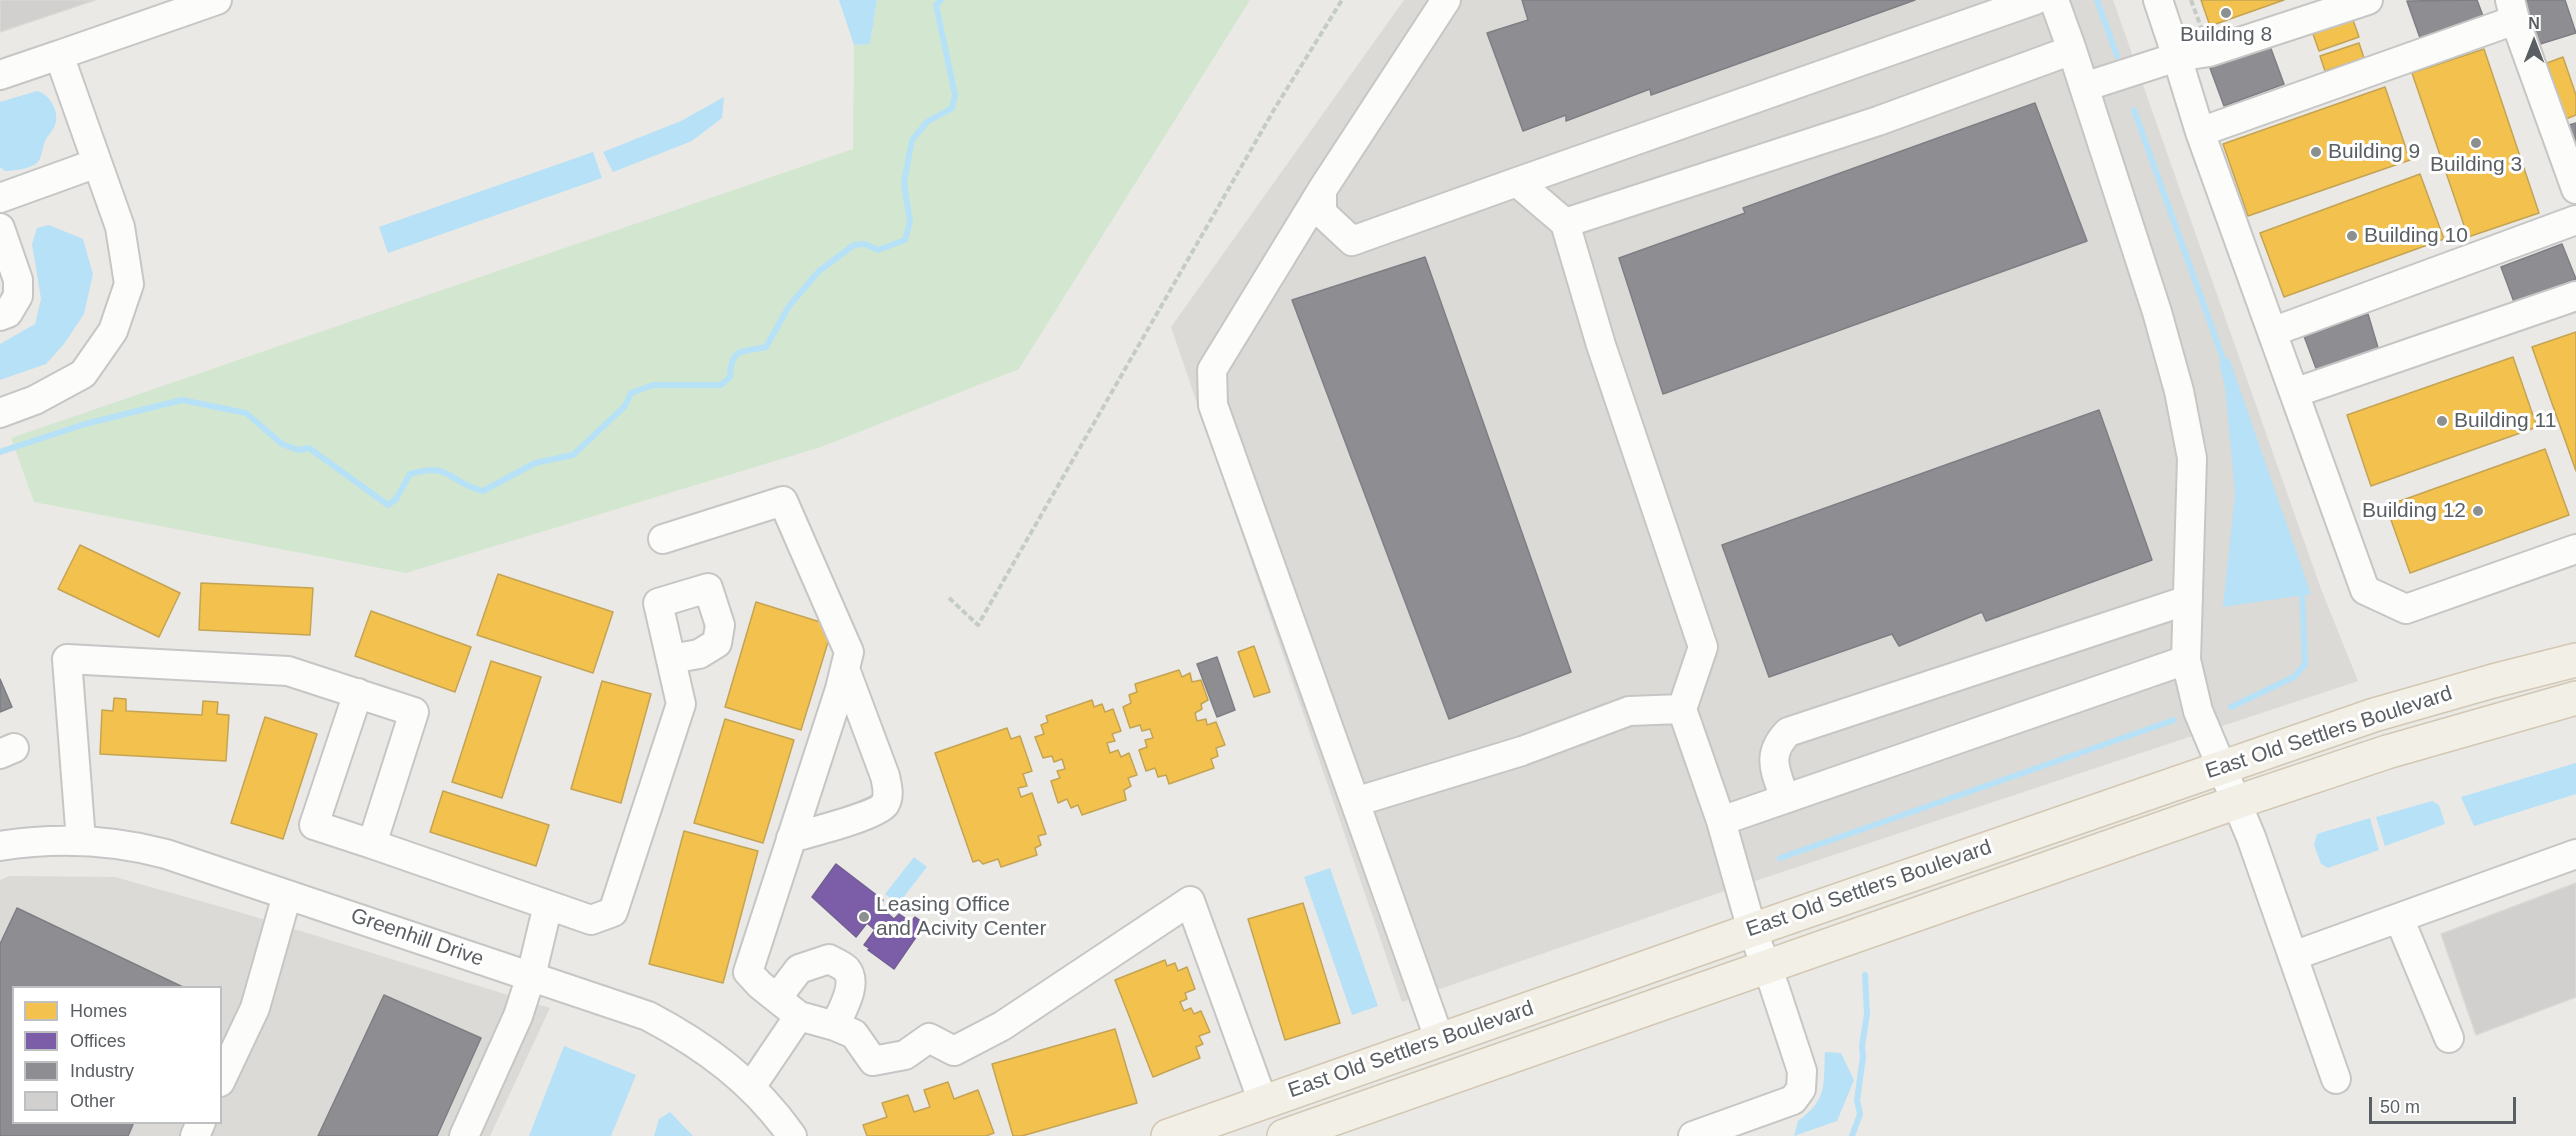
<!DOCTYPE html>
<style>
body{margin:0}
#map{position:relative;width:2576px;height:1136px;overflow:hidden;background:#eae9e5;font-family:Helvetica,sans-serif}
canvas{display:block}
.legend{position:absolute;left:12px;top:986px;width:210px;height:138px;box-sizing:border-box;background:#fff;border:2px solid #bdbfc1;margin:0;padding:8px 10px;list-style:none;font-size:18px;color:#5a5f63}
.legend li{display:flex;align-items:center;gap:12px;height:30px}
.legend b{width:30px;border:2px solid #bdbfc1}
.north{position:absolute;left:2504px;top:12px;width:60px;height:60px;-webkit-text-stroke:4px #fff;paint-order:stroke;rotate:0deg;font-size:16px;font-weight:700;line-height:24px;text-align:center;color:#5a5f63}
.north::after{content:'';display:block;margin:auto;width:21px;height:27px;background:#5a5f63;clip-path:polygon(50% 0,100% 100%,50% 72%,0 100%)}
.scale{position:absolute;left:2369px;top:1097px;width:147px;height:27px;box-sizing:border-box;border:3px solid #5a5f63;border-top:0;padding-left:8px;font-size:18px;line-height:21px;white-space:nowrap;color:#5a5f63;-webkit-text-stroke:4px #fff;paint-order:stroke}
</style>
<div id="map">
<canvas width="2576" height="1136"></canvas>
<ul class="legend">
<li><b style="height:16px;background:#f2c14e"></b>Homes</li>
<li><b style="height:16px;background:#7b5ea7"></b>Offices</li>
<li><b style="height:16px;background:#8d8d92"></b>Industry</li>
<li><b style="height:16px;background:#d1d0ce"></b>Other</li>
</ul>
<div class="north">N</div>
<div class="scale">50 m</div>
</div>
<script>
const ctx = document.querySelector('canvas').getContext('2d');
ctx.lineJoin = 'round';
function fill(path, color) { ctx.fillStyle = color; ctx.fill(path, 'evenodd'); }
function strokePath(path, color, width, dash) { ctx.strokeStyle = color; ctx.lineWidth = width; ctx.lineCap = dash ? 'butt' : 'round'; ctx.setLineDash(dash || []); ctx.stroke(path); }
function label(font, color, halo, rows, align = 'center') {
  ctx.font = font + ' Helvetica,sans-serif'; ctx.lineWidth = 6; ctx.setLineDash([]); ctx.textBaseline = 'middle'; ctx.strokeStyle = halo; ctx.fillStyle = color; for (const [text, x, y, turn = 0] of rows) {
    ctx.save(); ctx.translate(x, y); ctx.rotate((+turn || 0) * Math.PI / 180); ctx.textAlign = isNaN(turn) ? turn : align; if (halo) ctx.strokeText(text, 0, 0); ctx.fillText(text, 0, 0); ctx.restore();
  }
}
const industrial = new Path2D(`
 M1404 0H2113L2321 589 2358 681 1713 895 1402 1002 1171 327Z
 M10 876 115 877 236 911 550 1008 490 1136H0V880ZM14 988H220V1122H14Z`);
const green = new Path2D(`
 M877 0H1250L1019 369 821 447 406 573 34 502 11 438 853 149 854 45 870 44Z`);
const water = new Path2D(`
 M839 0H877L870 44 854 45Z
 M37 91C50 94 60 112 55 125 53 131 48 135 45 141 42 148 42 158 37 163 29 169 14 171 5 171L0 167V102Z
 M724 97 722 118 692 141 613 172 603 152 681 121Z
 M593 152 602 178 388 253 379 227Z
 M49 225 83 239 93 274 84 314 64 344 46 364 0 380V344L35 324 41 299 32 244 37 228Z
 M2229 358 2311 594 2223 607 2235 494 2225 387 2219 363Z
 M2576 763V794L2474 826 2461 797Z
 M2432 801 2439 805 2445 824 2385 846 2376 817Z
 M2370 818 2379 850 2328 868 2321 864 2314 845 2317 834Z
 M914 857 927 867 898 904 885 894Z
 M1330 868 1378 1006 1352 1015 1304 877Z
 M564 1046 636 1075 611 1136H529Z
 M1825 1052 1841 1053 1854 1080 1837 1121 1794 1136 1798 1121C1828 1099 1823 1086 1825 1052Z
 M670 1112 693 1136H654L659 1119Z`);
const homes = new Path2D(`
 M2201 0H2284L2210 26Z
 M2353 20 2359 37 2319 51 2313 34Z
 M2359 43 2364 58 2325 71 2320 56Z
 M2484 49 2539 213 2468 237 2412 73Z
 M2563 57 2576 95V115L2566 119 2547 63Z
 M2385 87 2410 160 2248 216 2223 144Z
 M2420 174 2444 239 2284 297 2260 233Z
 M2576 332V471L2532 347Z
 M2513 357 2537 427 2371 486 2347 415Z
 M2545 449 2569 515 2410 573 2386 506Z
 M80 545 180 593 159 637 58 589Z
 M498 574 613 612 593 673 477 635Z
 M201 583 313 588 310 635 199 630Z
 M756 602 833 626 801 730 725 707Z
 M371 611 471 647 455 692 355 656Z
 M1254 646 1270 692 1254 697 1238 652Z
 M491 661 541 677 502 798 452 782Z
 M1179 670 1182 677 1190 673 1192 682 1201 680 1208 700 1201 704 1202 709 1195 713 1197 721 1206 719 1207 725 1216 722 1225 745 1216 748 1218 756 1211 759 1214 768 1169 784 1166 775 1158 777 1155 768 1146 771 1139 750 1147 747 1145 740 1153 738 1150 729 1142 731 1140 725 1130 728 1123 707 1131 703 1129 695 1137 692 1135 684Z
 M602 681 651 694 621 803 571 789Z
 M114 698 126 699V711L202 715 203 701 218 702 217 714 229 715 226 761 100 754 102 710 113 711Z
 M1092 700 1094 707 1102 704 1105 712 1113 709 1121 731 1112 734 1115 741 1107 743 1110 753 1118 750 1121 757 1129 753 1137 775 1128 778 1131 786 1124 790 1126 800 1082 815 1078 805 1071 808 1067 799 1058 803 1051 781 1060 778 1057 771 1065 769 1062 759 1054 762 1052 756 1043 758 1035 737 1044 734 1041 725 1048 722 1046 716Z
 M265 717 317 734 283 839 231 823Z
 M725 719 794 740 763 843 694 823Z
 M1007 728 1011 739 1020 736 1032 771 1023 774 1027 786 1018 788 1021 797 1032 793 1046 834 1038 836 1041 845 1035 848 1037 855 1001 867 998 859 983 864 979 860 973 862 935 753Z
 M443 791 549 825 536 866 430 832Z
 M684 831 758 851 723 983 649 964Z
 M1303 903 1340 1023 1285 1040 1248 919Z
 M1165 960 1167 966 1175 963 1178 971 1187 967 1195 989 1185 993 1187 999 1180 1002 1184 1011 1191 1008 1194 1014 1201 1011 1210 1032 1199 1036 1203 1044 1196 1047 1200 1058 1153 1077 1115 980Z
 M1115 1029 1137 1103 1022 1136H1013L992 1064Z
 M948 1082 954 1099 978 1090 994 1133 986 1136H867L863 1125 887 1117 882 1103 908 1095 914 1112 930 1107 924 1090Z`);
const offices = new Path2D(`
 M836 864 883 900 879 906 894 919 899 914 911 922 915 917 925 924 894 969 868 950 870 949 864 945 875 930 867 923 856 937 812 897Z`);
const industry = new Path2D(`
 M1522 0H1915L1651 95 1650 89 1566 121V115L1523 131 1487 33 1528 20Z
 M2477 0 2483 16 2420 38 2407 1Z
 M2522 0H2565L2576 33 2537 45Z
 M2270 46 2284 84 2224 106 2210 68Z
 M2035 103 2087 241 1663 394 1619 258 1745 213 1743 208Z
 M2576 123V149L2569 125Z
 M2562 244 2576 279 2514 302 2501 267Z
 M1425 257 1571 672 1449 719 1292 300Z
 M2368 314 2379 351 2317 371 2304 336Z
 M2099 410 2152 560 1986 621 1982 612 1899 646 1892 634 1769 677 1722 545Z
 M1217 657 1235 710 1217 717 1197 664Z
 M0 679 12 707 0 712Z
 M17 908 185 988H14V1122H134L128 1136H0V944Z
 M384 995 481 1038 437 1136H318Z`);
const stream = new Path2D(`
 M2097 0 2117 56
 M2134 110 2226 367
 M0 452 85 424 182 400 246 413 282 444 298 450 309 448 388 505 396 499 410 474C452 462 447 482 483 491L535 463 573 455 625 406 631 393 653 385H721L730 377C731 346 742 353 766 347L789 306 819 271 854 245 865 244 878 250 905 240 910 222 904 183 912 140 927 122 952 108 955 95 936 5 941 0
 M2231 707 2294 677 2305 664 2302 590
 M1780 858 2174 720
 M1852 1136 1860 1114 1857 1100 1863 1057 1862 1046 1867 1014 1865 975`);
const building = new Path2D(`
 M0 0H95L0 32Z
 M2576 883V997L2476 1035 2441 934Z`);
const path = new Path2D(`
 M2191 0 2202 30
 M949 598 978 625 1275 108 1342 0`);
const minor = new Path2D(`
 M1446 0 1322 190V213L1352 241 1517 182 1565 223
 M2054 0 2072 50
 M2158 0 2177 57 2209 52 2368 0
 M2510 0 2515 20 2576 189
 M59 55 217 0
 M0 75 59 55 120 227 129 284 113 331 83 374 35 400 0 413
 M2084 87 2177 57 2200 132 2365 590 2406 609 2576 549
 M2200 132 2515 20
 M1517 182 2035 0
 M1322 190 1212 370 1213 405 1355 802
 M0 198 97 163
 M0 228 18 280V296L8 313 0 316
 M2272 332 2576 220
 M2294 393 2576 296
 M663 539 783 501 849 652 840 689 748 972 760 985 799 1016 751 1087
 M358 693 314 825 372 844
 M0 754 14 748
 M1785 799C1776 771 1765 756 1788 732L2188 600
 M1721 821 2186 660
 M791 838C808 833 877 816 885 804 890 795 887 786 885 776L845 669
 M81 841 67 659 288 671 414 712 372 844 548 905 531 976 518 1016 464 1136
 M0 846C57 837 110 839 166 854L648 1016C705 1046 754 1082 792 1136
 M548 905 591 920 613 912 681 704 658 603 708 588 720 625 717 643 699 654 671 659
 M2399 918 2449 1038
 M2293 956 2576 854
 M777 998 799 969 829 959C834 962 842 965 846 969 859 984 841 1011 835 1026
 M799 1016 835 1026 854 1034 873 1061 905 1055 929 1038 954 1051 1002 1026 1190 901 1263 1102
 M1440 1041 1355 802 1522 751 1629 711 1682 709
 M220 1082 255 1008 287 895
 M195 1136 201 1122
 M1693 1136 1793 1100 1801 1089 1802 1071 1774 986 1752 930 1721 821 1682 709 1703 647 1601 345 1565 223 1878 121 2072 50 2157 312 2179 391 2192 458 2186 660 2198 711 2251 837 2336 1079`);
const major = new Path2D(`
 M1168 1136 1752 930 2374 715 2493 681 2576 660
 M1284 1136 2237 802 2387 752 2576 698`);
const markers = [
 [2226,13,6,"#8c8f90"],
 [2476,143,6,"#8c8f90"],
 [2316,152,6,"#8c8f90"],
 [2352,236,6,"#8c8f90"],
 [2442,421,6,"#8c8f90"],
 [2478,511,6,"#8c8f90"],
 [864,917,6,"#8c8f90"]
];
const poiNames = [
 ["Building 8",2226,35,"center"],
 ["Building 9",2328,152],
 ["Building 3",2476,165,"center"],
 ["Building 10",2364,236],
 ["Building 11",2454,421],
 ["Building 12",2466,511,"right"],
 ["Leasing Office",876,905],
 ["and Acivity Center",876,929]
];
const streetNames = [
 ["East Old Settlers Boulevard",2329,733,-18],
 ["East Old Settlers Boulevard",1869,889,-19],
 ["Greenhill Drive",417,938,19],
 ["East Old Settlers Boulevard",1411,1050,-19]
];
fill(industrial, '#dbdad6');
fill(green, '#d3e7d0');
fill(water, '#b7e1f7');
fill(homes, '#f2c14e');
strokePath(homes, '#c4a454', 1.5);
fill(offices, '#7b5ea7');
strokePath(offices, '#715e93', 1.5);
fill(industry, '#8d8d92');
strokePath(industry, '#7e7f84', 1.5);
strokePath(stream, '#b7e1f7', 6);
fill(building, '#d1d0ce');
strokePath(building, '#dad8d4', 1.5);
strokePath(minor, '#c6c6c6', 32);
strokePath(major, '#d2c7b2', 36);
strokePath(path, '#c5cbc7', 4, [6, 3]);
strokePath(minor, '#fcfcfb', 28);
strokePath(major, '#f2efe7', 33);
for (const [x, y, r, color] of markers) { const dot = new Path2D(); dot.arc(x, y, r, 0, 2 * Math.PI); ctx.fillStyle = color; ctx.fill(dot); strokePath(dot, '#fff', 2); }
label('21px', '#5a5f63', '#fff', poiNames, 'left');
label('21px', '#5a5f63', '#fff', streetNames);
</script>
